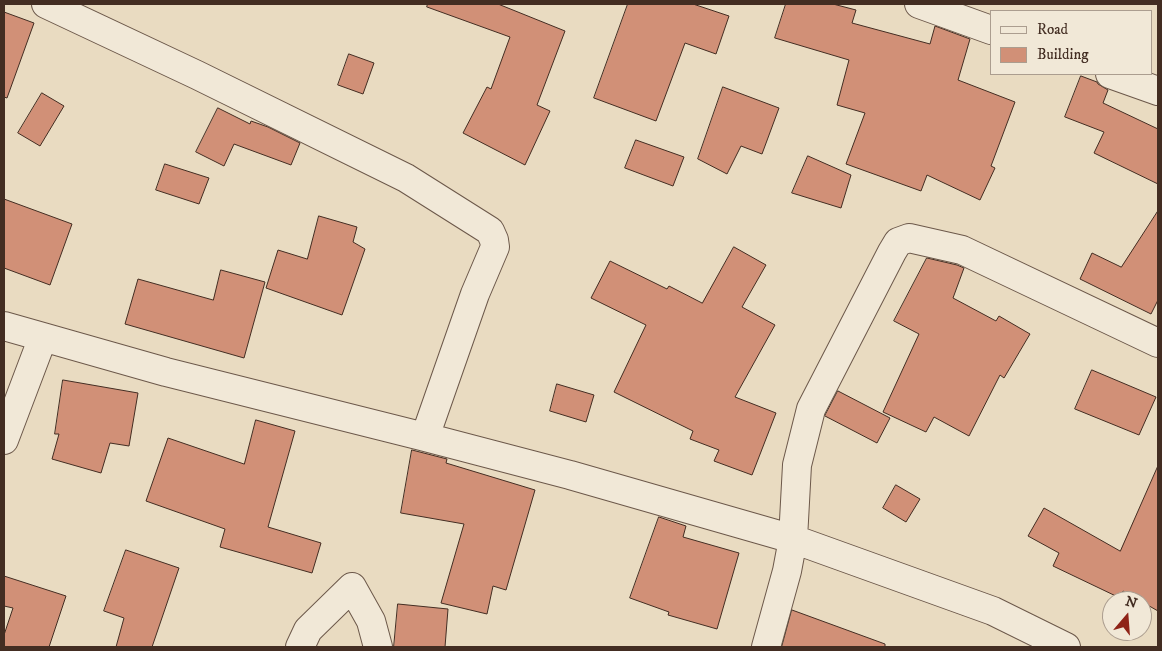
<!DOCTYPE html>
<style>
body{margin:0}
#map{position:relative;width:1162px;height:651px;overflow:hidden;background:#e9dbc1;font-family:"IM FELL DW Pica",serif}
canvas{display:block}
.frame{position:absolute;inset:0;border:5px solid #432d22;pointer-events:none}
.legend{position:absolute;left:990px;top:10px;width:162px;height:65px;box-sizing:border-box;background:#f1e8d7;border:1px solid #ab9d8f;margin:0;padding:6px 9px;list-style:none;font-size:15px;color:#432d22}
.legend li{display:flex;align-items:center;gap:10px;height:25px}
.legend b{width:25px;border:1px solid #ab9d8f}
.north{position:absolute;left:1102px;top:591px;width:50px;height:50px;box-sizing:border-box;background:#f1e8d7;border:1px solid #ab9d8f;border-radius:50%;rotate:18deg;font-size:14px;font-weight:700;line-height:20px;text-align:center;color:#432d22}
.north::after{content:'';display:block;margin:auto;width:18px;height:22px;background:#8f2418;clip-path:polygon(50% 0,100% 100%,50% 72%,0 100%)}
</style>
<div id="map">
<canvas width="1162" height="651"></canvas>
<div class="frame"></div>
<ul class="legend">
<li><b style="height:6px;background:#f1e8d7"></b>Road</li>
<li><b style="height:14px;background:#d19077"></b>Building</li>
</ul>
<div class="north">N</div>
</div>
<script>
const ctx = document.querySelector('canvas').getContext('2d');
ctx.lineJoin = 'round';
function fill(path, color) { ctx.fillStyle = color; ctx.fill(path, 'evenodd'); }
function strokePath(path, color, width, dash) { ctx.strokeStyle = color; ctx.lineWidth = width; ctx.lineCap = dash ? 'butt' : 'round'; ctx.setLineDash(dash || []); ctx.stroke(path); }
const building = new Path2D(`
 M428 4H498L565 31 537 105 550 111 525 165 463 133 487 87 491 89 510 37 427 7Z
 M628 4H693L729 16 716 54 685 43 656 121 594 98Z
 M786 4H833L856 10 852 23 930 44 935 26 970 39 958 80 1015 102 991 166 995 168 980 200 927 175 921 191 846 164 865 113 837 105 849 60 775 38Z
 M4 12 34 23 7 98 4 97Z
 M349 54 374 63 363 94 338 85Z
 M1081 76 1097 82 1098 84 1108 90 1103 103 1158 129V184L1094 153 1104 132 1065 117Z
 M723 87 779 108 762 154 741 146 727 174 698 159Z
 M42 93 64 106 40 146 18 133Z
 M218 108 250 124 251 121 268 127 300 143 291 165 234 144 224 166 196 152Z
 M636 140 684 157 673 186 625 168Z
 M808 156 851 175 841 208 792 193Z
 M165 164 209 178 199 204 156 190Z
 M4 199 72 224 50 285 4 268Z
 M1158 211V300L1151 314 1080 279 1092 253 1121 267Z
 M319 216 357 227 353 242 365 249 342 315 266 288 278 250 307 259Z
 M734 247 766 265 742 307 775 325 735 397 776 413 752 475 714 461 719 450 690 439 693 431 614 392 646 325 591 298 610 261 667 289 669 286 702 303Z
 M927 258 957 265 964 268 953 298 996 321 999 316 1030 334 1004 378 1000 375 969 436 934 417 926 432 883 412 919 334 894 321Z
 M221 270 265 282 244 358 125 324 138 279 213 300Z
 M1092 370 1156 397 1139 435 1075 409Z
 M63 380 138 393 129 446 110 443 101 473 52 459 59 434H55Z
 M557 384 594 395 586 422 550 411Z
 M838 391 890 418 877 443 825 416Z
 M256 420 295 431 268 527 321 543 312 573 220 547 225 529 146 501 168 438 244 464Z
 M412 450 447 459 446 463 535 490 506 590 493 586 487 614 441 603 464 524 401 513Z
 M1158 466V611L1123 591 1120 598 1053 566 1059 553 1028 536 1044 508 1120 551Z
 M896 485 920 499 906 522 883 508Z
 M659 517 686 526 683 537 739 553 717 629 668 615 669 612 630 598Z
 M126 550 179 568 152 647H116L124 618 104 611Z
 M4 576 66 596 49 647H4V635L13 608 4 606Z
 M398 604 448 609 445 647H394Z
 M792 610 885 644V647H782Z`);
const street = new Path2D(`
 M46 4 197 75 406 178 490 231 494 240 495 247 475 294 425 437 570 475 793 539 797 465 811 409 892 252 898 242 909 238 962 250 1158 343
 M919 4 991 30
 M1110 74 1158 91
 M4 326 166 372 425 437
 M4 440 43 337
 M300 647 308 630 352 587 371 621 378 647
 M766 647 787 571 793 539 993 611 1066 647`);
fill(building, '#d19077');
strokePath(building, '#432d22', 1);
strokePath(street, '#6c584a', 30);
strokePath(street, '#f1e8d7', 28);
</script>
